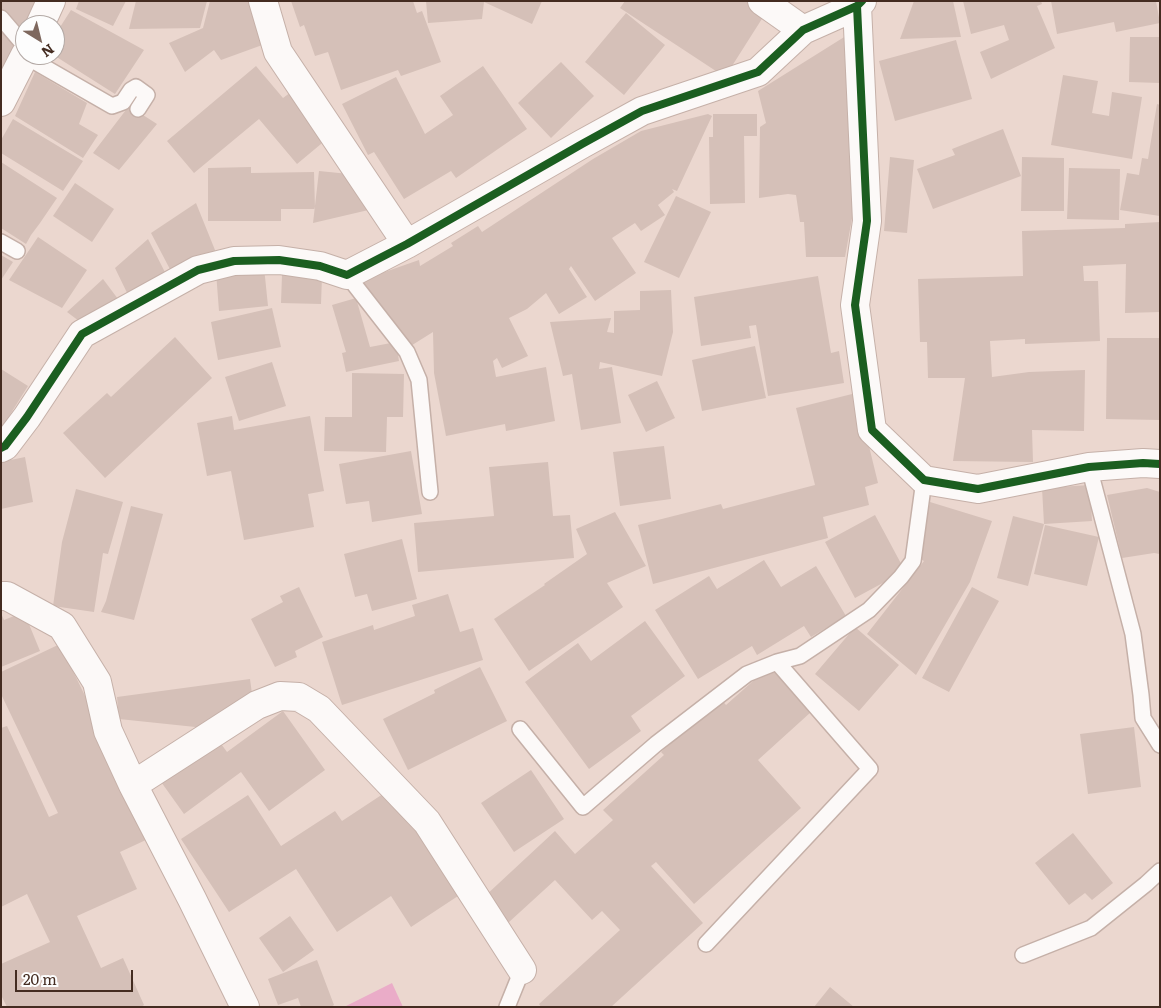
<!DOCTYPE html>
<style>
body{margin:0}
#map{position:relative;width:1161px;height:1008px;overflow:hidden;background:#ebd7cf;font-family:Literata,serif}
canvas{display:block}
.frame{position:absolute;inset:0;border:2px solid #442c21;pointer-events:none}
.north{position:absolute;left:15px;top:15px;width:50px;height:50px;box-sizing:border-box;background:#fdfdfd;border:1px solid #b3a9a5;border-radius:50%;rotate:144deg;font-size:14px;font-weight:700;line-height:20px;text-align:center;color:#442c21}
.north::after{content:'';display:block;margin:auto;width:18px;height:22px;background:#7e685e;clip-path:polygon(50% 0,100% 100%,50% 72%,0 100%)}
.scale{position:absolute;left:15px;top:970px;width:118px;height:22px;box-sizing:border-box;border:2px solid #442c21;border-top:0;padding-left:6px;font-size:15px;line-height:18px;white-space:nowrap;color:#442c21;-webkit-text-stroke:4px #fdfdfd;paint-order:stroke}
</style>
<div id="map">
<canvas width="1161" height="1008"></canvas>
<div class="frame"></div>
<div class="north">N</div>
<div class="scale">20 m</div>
</div>
<script>
const ctx = document.querySelector('canvas').getContext('2d');
ctx.lineJoin = 'round';
function fill(path, color) { ctx.fillStyle = color; ctx.fill(path, 'evenodd'); }
function strokePath(path, color, width, dash) { ctx.strokeStyle = color; ctx.lineWidth = width; ctx.lineCap = dash ? 'butt' : 'round'; ctx.setLineDash(dash || []); ctx.stroke(path); }
const green = new Path2D(`
 M392 983 403 1007H344Z`);
const building = new Path2D(`
 M1 1H42L31 25H25V37L1 10Z
 M79 1H126L113 26 76 9Z
 M136 1H207L200 28 129 29Z
 M210 1H250L265 44 221 60 214 50 185 72 169 43 203 28Z
 M291 1H413L417 13 422 11 441 62 401 76 398 70 341 90 328 52 315 56 304 25 300 27Z
 M426 1H542L532 24 484 2 482 19 428 23Z
 M625 1H746L765 14 725 77 620 8Z
 M914 1H953L961 37 900 39Z
 M963 1H1041L1042 4 1037 6 1055 48 991 79 980 52 1009 40 1004 25 971 34Z
 M1051 1H1156L1160 23 1116 32 1114 22 1057 34Z
 M71 10 144 50 115 94 55 56V35Z
 M626 13 665 45 624 95 585 62Z
 M1 22 23 47 1 91Z
 M849 34 853 213 845 257H806L804 222H800L796 195 788 194 759 198 760 127 766 123 758 91Z
 M1130 37H1160V83L1129 82Z
 M956 40 972 99 895 121 879 61Z
 M561 62 594 96 551 138 518 103Z
 M256 66 283 98 295 89 333 134 297 164 259 119 194 173 167 141Z
 M483 66 527 129 456 178 451 171 404 199 374 152 368 155 342 104 396 77 425 134 453 115 440 96Z
 M35 72 87 103 79 124 98 135 83 158 15 116Z
 M1063 75 1098 81 1092 113 1109 116 1112 92 1142 97 1132 159 1051 145Z
 M1157 104 1160 105V216L1120 210 1127 173 1139 175 1142 158 1148 159Z
 M129 106 157 124 119 170 93 153Z
 M708 114 712 116 677 191 672 189 674 192 658 205 665 215 641 231 635 223 612 238 636 273 595 301 571 266 569 269 587 297 559 314 546 293 527 309 509 318 528 356 502 368 497 358 493 361 496 377 546 367 555 421 506 431 505 424 446 436 434 373 433 332 409 347 359 281 419 260 420 266 453 246 451 243 478 226 482 232 593 159 641 131Z
 M713 114H757V136H744L745 203 710 204 709 137H713Z
 M13 119 83 161 63 191 1 153V140Z
 M1003 129 1021 176 933 209 917 169 955 155 952 149Z
 M890 157 914 160 907 233 884 231Z
 M1022 157 1064 158V211H1021Z
 M1 162 57 198 40 223 31 235 26 244 1 228Z
 M251 167V173L314 172 315 209H281V221H208V168Z
 M1069 168 1120 169 1119 220 1067 219Z
 M319 171 349 174 377 208 313 223Z
 M75 183 114 209 92 242 53 216Z
 M676 196 711 212 679 278 644 262Z
 M196 203 217 255 173 275 151 233Z
 M1160 222V312L1125 313 1126 264 1083 266 1084 281H1098L1100 341 1025 344V339L990 341 992 377 1029 372 1085 370 1084 431 1032 430 1033 462 953 461 965 378H928L927 342H920L918 279 1023 276 1022 231 1125 228V224Z
 M38 237 87 270 62 308 9 280Z
 M148 239 169 280 131 301 115 268Z
 M1 255 13 262 1 280Z
 M264 267 268 306 219 311 216 272Z
 M282 275 322 276 321 304 281 303Z
 M818 276 831 353 839 351 844 383 768 396 756 325 749 326 751 338 701 346 694 297Z
 M103 279 121 303 83 324 67 312Z
 M671 290 673 332 662 376 600 362 599 369 612 367 621 423 581 430 572 374 563 376 550 322 611 318 607 332 614 333V311L640 310V291Z
 M356 298 370 347 396 342 399 361 346 372 342 353 346 352 332 305Z
 M272 308 281 347 218 360 211 322Z
 M175 337 212 378 105 478 63 433 107 393 111 397Z
 M1107 338H1160V420L1106 419Z
 M755 346 766 398 702 411 692 360Z
 M272 362 286 406 239 421 225 377Z
 M1 369 28 386 1 429Z
 M352 373 404 374 403 417H387L386 452 324 451 325 417H352Z
 M657 381 675 418 646 432 628 395Z
 M856 393 878 483 865 487 869 505 823 517 828 538 653 584 638 525 721 504 723 509 815 485 796 408Z
 M232 416 234 430 310 416 324 491 308 494 314 527 244 540 231 471 207 476 197 423Z
 M664 446 671 499 620 506 613 452Z
 M411 451 422 514 372 522 369 501 346 504 339 464Z
 M25 457 33 502 1 509V462Z
 M548 462 553 516 570 515 574 558 418 572 414 523 494 516 489 467Z
 M1090 485 1092 521 1044 524 1042 488Z
 M1147 488 1160 492V554L1154 553 1122 558 1107 495Z
 M76 489 123 502 108 554 103 553 94 612 53 606 62 542Z
 M930 502 992 521 970 582 916 675 867 634 924 561 919 558Z
 M131 506 163 514 134 620 101 612 106 601Z
 M615 512 646 566 607 583 623 607 529 671 494 619 545 585 544 584 587 554 576 529Z
 M875 515 905 571 855 598 825 542Z
 M1013 516 1044 524 1028 586 997 578Z
 M1045 525 1099 537 1087 586 1034 574Z
 M402 539 417 599 372 611 367 594 355 597 344 554Z
 M764 560 781 587 816 566 846 616 811 637 804 626 757 655 752 646 698 679 655 610 709 576 717 589Z
 M299 587 323 637 295 651 297 657 275 667 251 619 283 602 280 596Z
 M972 587 999 601 949 692 922 678Z
 M448 594 460 632 473 628 483 660 342 705 322 642 373 625 374 630 415 616 412 605Z
 M24 612 40 651 1 667V613L4 620Z
 M645 621 685 676 631 716 641 731 589 769 525 682 578 643 591 661Z
 M855 627 899 665 859 711 815 674Z
 M60 644 100 727 148 839 120 852 137 889 77 916 101 968 123 958 144 1005 141 1007H7L1 995V964L50 942 27 894 1 907V728L7 726 49 817 58 813 1 694V672Z
 M770 666 811 712 758 760 801 808 694 904 656 862 651 866 703 923 611 1007H541L539 1004 620 930 602 911 592 920 555 880 508 923 484 897 555 831 575 854 613 820 603 810 664 755 661 752 721 699 726 705Z
 M480 667 507 721 408 770 383 719 435 693 434 690Z
 M250 679 253 701 205 728 119 719 117 697Z
 M283 711 325 770 269 811 241 772 184 814 159 779 216 737 227 752Z
 M1134 727 1141 787 1088 794 1080 734Z
 M531 770 564 819 514 852 481 803Z
 M389 790 458 896 411 927 391 896 337 932 296 869 229 912 181 839 248 795 281 846 335 811 342 821Z
 M1073 833 1113 883 1092 900 1085 893 1069 905 1035 863Z
 M290 916 314 950 283 972 259 938Z
 M317 960 334 1005 331 1007H301L298 998 278 1005 268 979Z
 M830 987 854 1007H814Z`);
const lane = new Path2D(`
 M1 18 25 46
 M25 56 112 106 123 102 131 90 136 87 147 95 138 109
 M1 242 17 251
 M347 275 407 352 419 380 430 492
 M1089 467 1133 634 1141 695 1143 718 1160 745
 M520 729 583 807 656 744 747 674 777 662 800 656 869 610 901 577 913 561 924 480
 M706 944 870 769 777 662
 M1023 955 1091 928 1146 884 1160 871
 M507 1007 522 970`);
const street = new Path2D(`
 M263 1 278 52 407 244
 M762 1 803 30
 M857 6 867 221 855 305 872 430 924 480 978 489 1089 467 1143 463 1160 464
 M1 448 5 446 27 417 82 334 198 270 234 261 279 260 320 266 347 275 407 244 582 144 642 111 758 72 803 30 857 6 862 1
 M1 596H7L62 626 97 682 108 731 133 785 192 899 245 1007
 M133 785 257 705 280 696 299 697 319 709 427 822 522 970`);
const secondary = new Path2D(`
 M40 25 51 1
 M1 102 25 55`);
const cycleway = new Path2D(`
 M857 6 867 221 855 305 872 430 924 480 978 489 1089 467 1143 463 1160 464
 M1 448 5 446 27 417 82 334 198 270 234 261 279 260 320 266 347 275 407 244 582 144 642 111 758 72 803 30 857 6 862 1`);
fill(green, '#eaacc8');
fill(building, '#d5c0b8');
strokePath(lane, '#c5b0a8', 18);
strokePath(street, '#c5b0a8', 30);
strokePath(secondary, '#c5b0a8', 30);
strokePath(lane, '#fcf9f8', 15);
strokePath(street, '#fcf9f8', 28);
strokePath(secondary, '#fcf9f8', 28);
strokePath(cycleway, '#1b5e20', 8);
</script>
